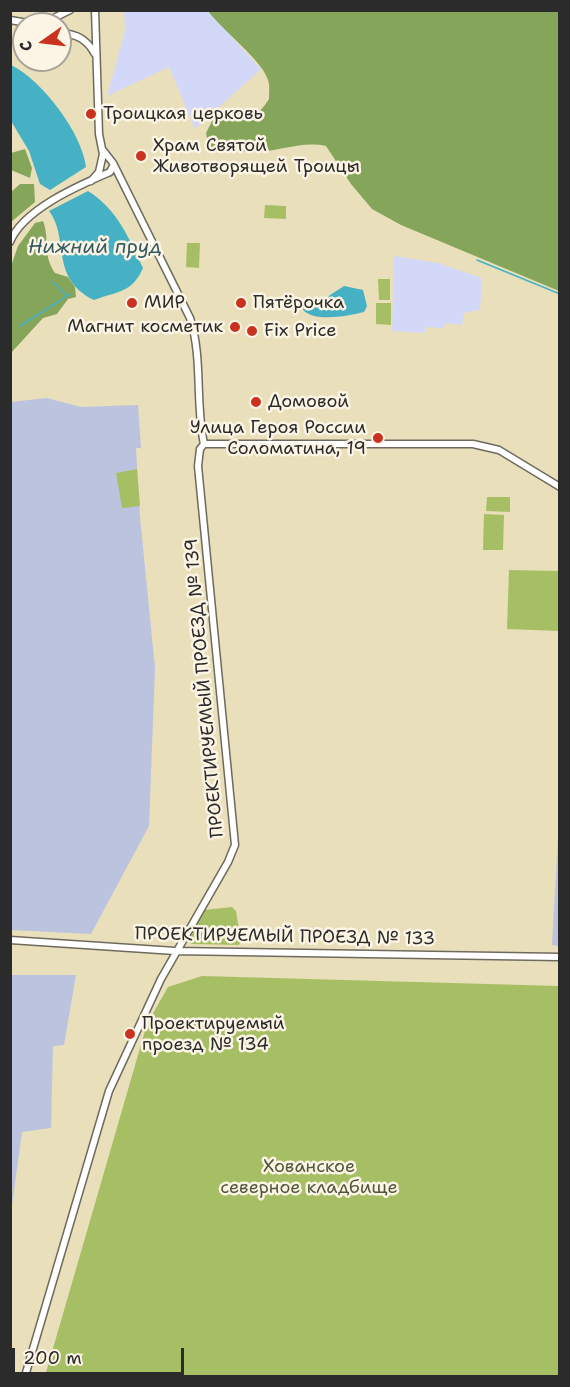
<!DOCTYPE html>
<meta charset="utf-8">
<style>
body{margin:0}
#map{position:relative;width:570px;height:1387px;overflow:hidden;background:#e9dfba;font-family:"Shantell Sans",sans-serif}
canvas{display:block}
.frame{position:absolute;inset:0;border:12px solid #2b2b2b;pointer-events:none}
.north{position:absolute;left:12px;top:12px;width:60px;height:60px;box-sizing:border-box;background:#fcf5e5;border:2px solid #a8a49b;border-radius:50%;rotate:256deg;font-size:16px;font-weight:700;line-height:24px;text-align:center;color:#2b2b2b}
.north::after{content:'';display:block;margin:auto;width:21px;height:27px;background:#c8321e;clip-path:polygon(50% 0,100% 100%,50% 72%,0 100%)}
.scale{position:absolute;left:12px;top:1348px;width:172px;height:27px;box-sizing:border-box;border:3px solid #2b2b2b;border-top:0;padding-left:8px;font-size:18px;line-height:21px;white-space:nowrap;color:#2b2b2b;-webkit-text-stroke:4px #fcf5e5;paint-order:stroke}
</style>
<div id="map">
<canvas width="570" height="1387"></canvas>
<div class="frame"></div>
<div class="north">С</div>
<div class="scale">200 m</div>
</div>
<script>
const ctx = document.querySelector('canvas').getContext('2d');
ctx.lineJoin = 'round';
function fill(path, color) { ctx.fillStyle = color; ctx.fill(path, 'evenodd'); }
function strokePath(path, color, width, dash) { ctx.strokeStyle = color; ctx.lineWidth = width; ctx.lineCap = dash ? 'butt' : 'round'; ctx.setLineDash(dash || []); ctx.stroke(path); }
function label(font, color, halo, rows, align = 'center') {
  ctx.font = font + ' "Shantell Sans",sans-serif'; ctx.lineWidth = 5; ctx.setLineDash([]); ctx.textBaseline = 'middle'; ctx.strokeStyle = halo; ctx.fillStyle = color; for (const [text, x, y, turn = 0] of rows) {
    ctx.save(); ctx.translate(x, y); ctx.rotate((+turn || 0) * Math.PI / 180); ctx.textAlign = isNaN(turn) ? turn : align; if (halo) ctx.strokeText(text, 0, 0); ctx.fillText(text, 0, 0); ctx.restore();
  }
}
const built = new Path2D(`
 M124 11H208L261 69 195 129 169 67 107 96 125 31Z
 M394 256 438 263 482 278 480 310 464 313 462 325 445 323 444 328 425 327V333L392 331Z`);
const industrial = new Path2D(`
 M47 398 81 407 138 405 141 448H136L140 517 155 668 149 826 91 934 11 930 10 402Z
 M559 820 560 946H559L552 945Z
 M11 975H76L64 1045 53 1046 51 1128 22 1132 11 1212Z`);
const green = new Path2D(`
 M265 205 286 206V219L264 218Z
 M187 243H200L199 268 186 267Z
 M378 279H390V300H379Z
 M376 303H391V325L376 324Z
 M137 469 140 506 122 508 116 473Z
 M487 497H510V512L486 511Z
 M484 514 504 515 503 550H483Z
 M509 570 559 571V631L507 629Z
 M232 907 236 911 241 941 239 945 192 944 188 941 204 910Z
 M202 976 559 986V1376H45L147 1024 168 987Z`);
const forest = new Path2D(`
 M208 11H559V291L401 225 372 209 351 184 326 146C300 140 274 154 247 152 234 151 223 147 209 148L206 133 215 115C241 123 254 123 269 99 269 93 270 85 268 80 262 60 222 30 208 11Z
 M25 149 32 168 30 178 11 170V153Z
 M20 184H34L35 202 11 222V192Z
 M43 221C50 239 42 254 55 273L68 277 75 287 76 297 68 299 57 314 43 318 11 353 10 269 18 246 35 223Z`);
const water = new Path2D(`
 M11 65C42 80 82 133 86 167L50 190 40 184 29 151 11 121Z
 M88 191C117 209 129 238 143 268 132 293 118 291 94 300 49 278 70 238 49 211Z
 M344 286 363 290 367 306 364 312C348 316 307 324 301 306L304 301 324 304 330 295Z`);
const stream = new Path2D(`
 M477 260 560 294
 M53 282 67 296
 M20 326 70 294`);
const minor = new Path2D(`
 M10 20 28 23
 M25 23 52 19 70 10
 M60 32C77 35 86 38 95 54
 M102 149 113 163 190 318C203 358 195 402 204 444
 M91 181 99 172 103 154 99 134 95 10
 M10 242C23 209 80 185 110 172L113 166
 M204 444H473L499 450 560 487
 M10 940 175 951 560 957
 M25 1376 109 1091 161 979 228 862 235 845 198 466 200 449 204 444`);
const markers = [
 [91,114,6,"#c8321e"],
 [141,156,6,"#c8321e"],
 [132,303,6,"#c8321e"],
 [241,303,6,"#c8321e"],
 [235,327,6,"#c8321e"],
 [252,331,6,"#c8321e"],
 [256,402,6,"#c8321e"],
 [378,438,6,"#c8321e"],
 [130,1034,6,"#c8321e"]
];
const poiNames = [
 ["Троицкая церковь",103,114],
 ["Храм Святой",153,146],
 ["Животворящей Троицы",153,167],
 ["МИР",144,303],
 ["Пятёрочка",253,303],
 ["Магнит косметик",223,327,"right"],
 ["Fix Price",264,331],
 ["Домовой",268,402],
 ["Улица Героя России",366,428,"right"],
 ["Соломатина, 19",366,449,"right"],
 ["Проектируемый",142,1024],
 ["проезд № 134",142,1045]
];
const streetNames = [
 ["ПРОЕКТИРУЕМЫЙ ПРОЕЗД № 139",205,688,-95],
 ["ПРОЕКТИРУЕМЫЙ ПРОЕЗД № 133",285,937,1]
];
const parkNames = [
 ["Хованское",309,1167],
 ["северное кладбище",309,1188]
];
const waterNames = [
 ["Нижний пруд",95,248]
];
fill(built, '#d3d8f9');
fill(industrial, '#bcc3de');
fill(green, '#a7bf64');
fill(forest, '#85a65a');
fill(water, '#46b1c4');
strokePath(stream, '#46b1c4', 1.5);
strokePath(minor, '#6e6a5d', 9);
strokePath(minor, '#fff', 6);
for (const [x, y, r, color] of markers) { const dot = new Path2D(); dot.arc(x, y, r, 0, 2 * Math.PI); ctx.fillStyle = color; ctx.fill(dot); strokePath(dot, '#fcf5e5', 2); }
label('18px', '#2b2b2b', '#fcf5e5', poiNames, 'left');
label('18px', '#2b2b2b', '#fcf5e5', streetNames);
label('18px', '#50573c', '#fcf5e5', parkNames);
label('italic 20px', '#345a61', '#fcf5e5', waterNames);
</script>
